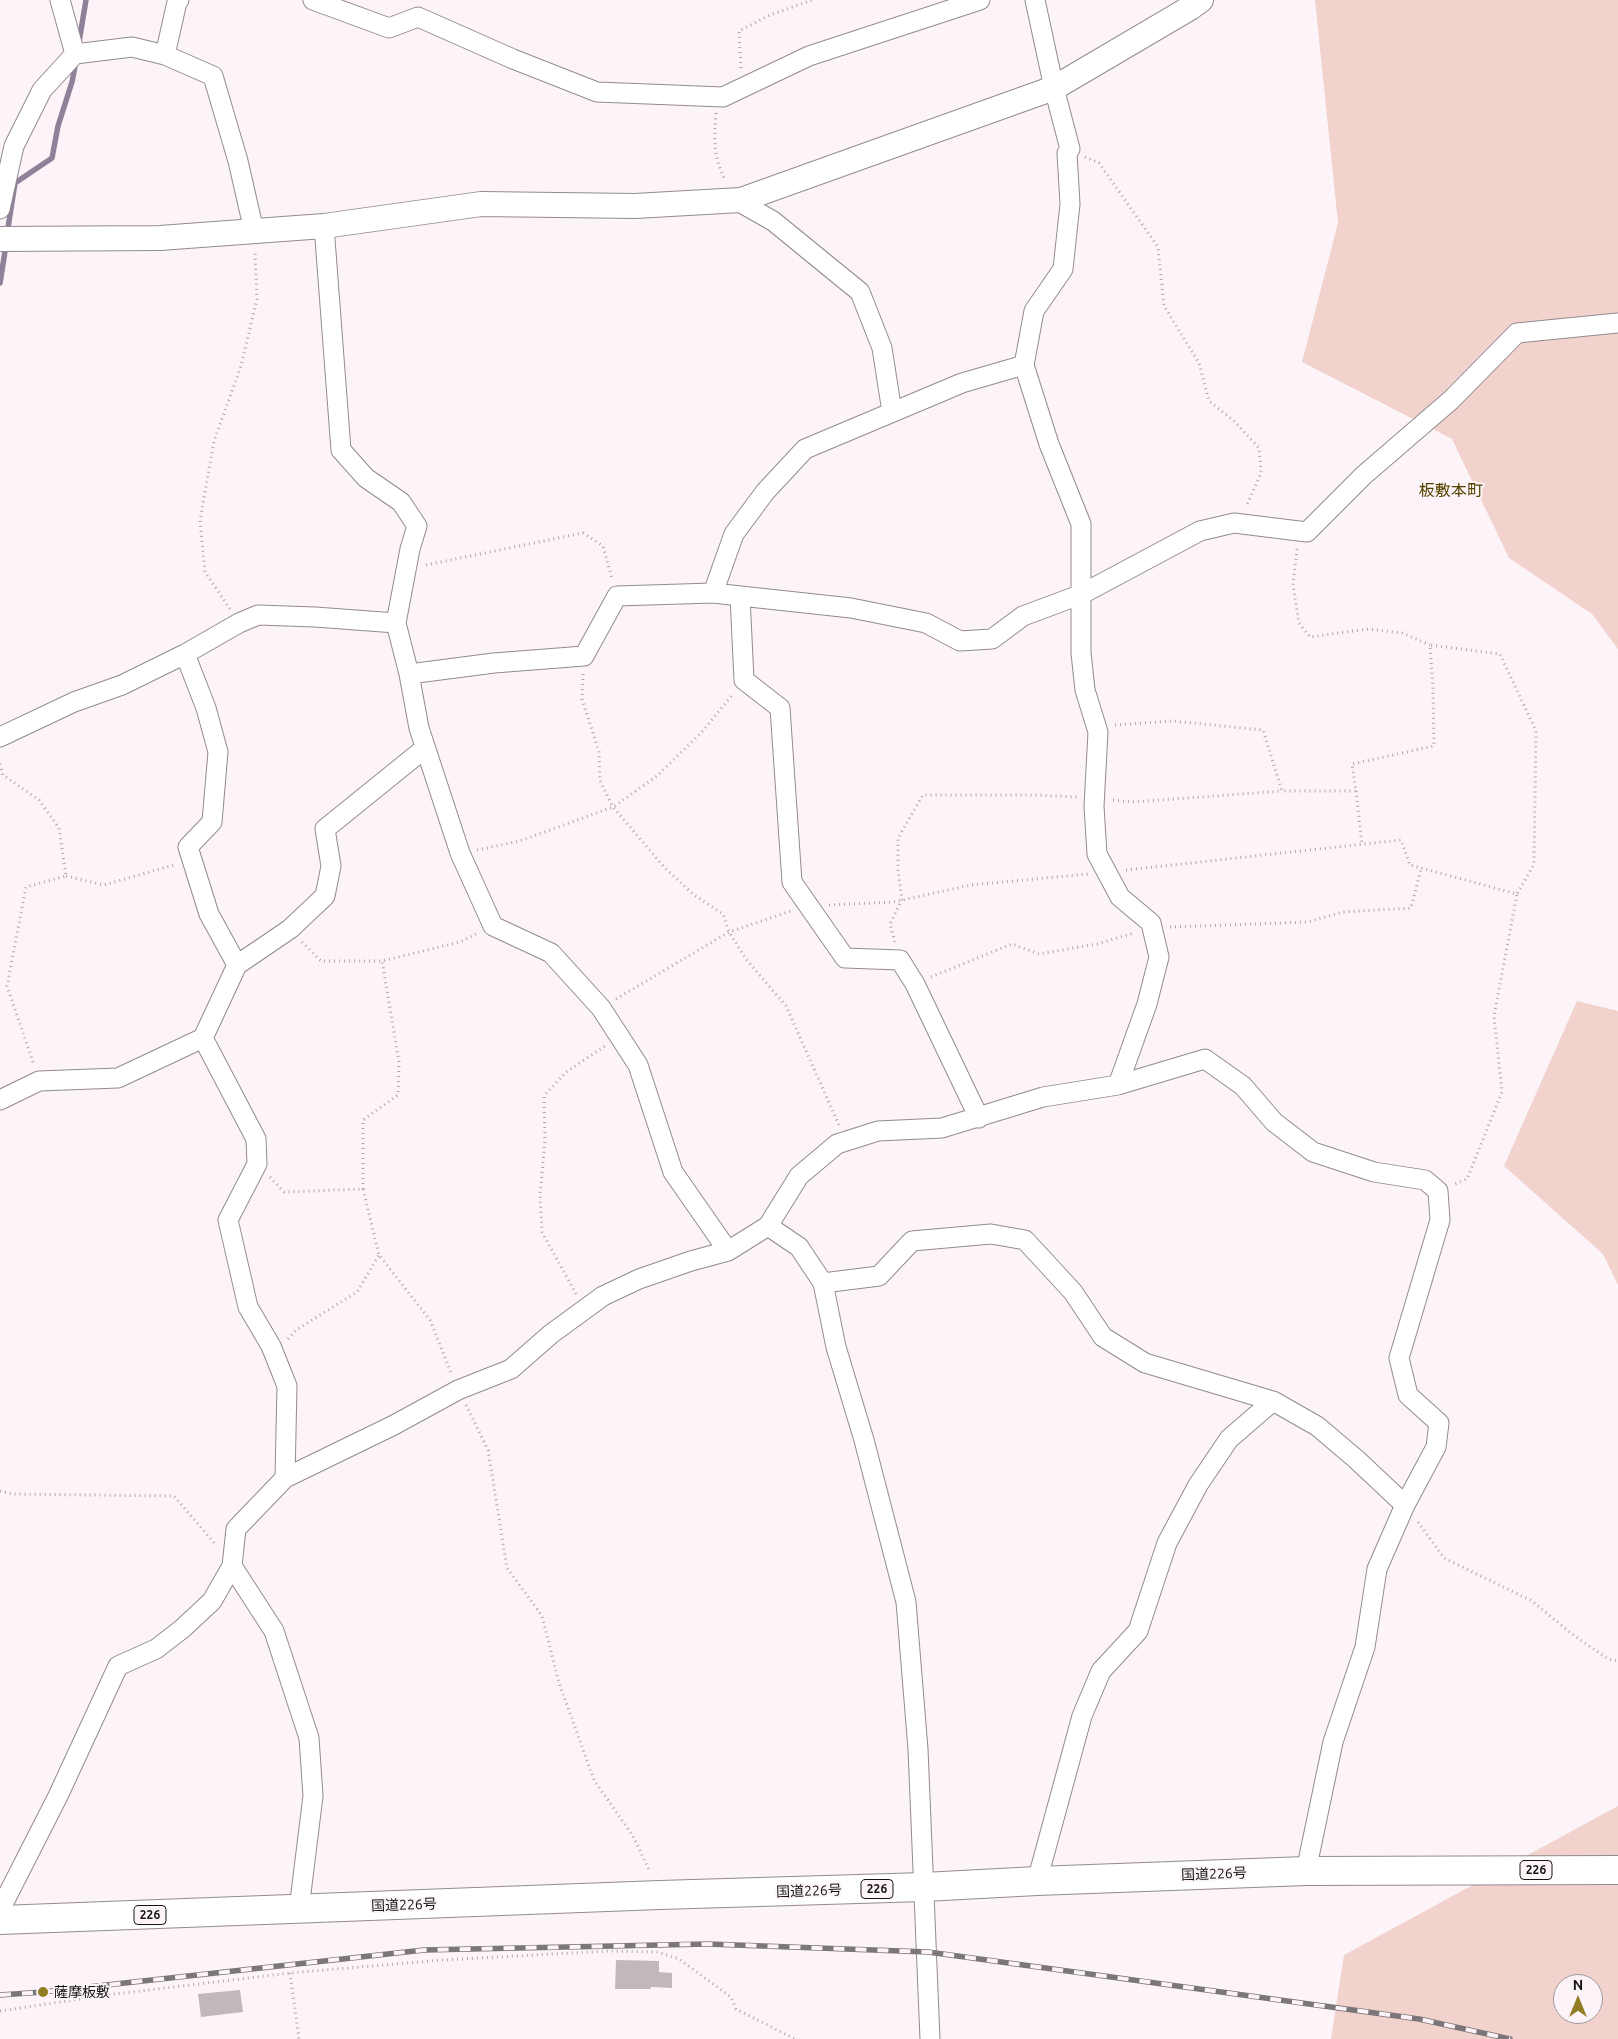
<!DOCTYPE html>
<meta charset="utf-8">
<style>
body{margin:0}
#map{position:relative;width:1618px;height:2039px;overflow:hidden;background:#fcf4f8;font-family:Ubuntu,sans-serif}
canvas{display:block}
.north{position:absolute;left:1553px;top:1974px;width:50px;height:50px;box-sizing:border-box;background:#fcf4f8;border:1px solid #a09a9d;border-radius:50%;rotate:0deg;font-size:14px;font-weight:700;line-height:20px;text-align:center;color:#151314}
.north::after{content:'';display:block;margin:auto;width:18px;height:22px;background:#927d24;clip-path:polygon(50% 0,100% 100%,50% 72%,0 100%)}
</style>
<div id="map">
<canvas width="1618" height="2039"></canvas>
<div class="north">N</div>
</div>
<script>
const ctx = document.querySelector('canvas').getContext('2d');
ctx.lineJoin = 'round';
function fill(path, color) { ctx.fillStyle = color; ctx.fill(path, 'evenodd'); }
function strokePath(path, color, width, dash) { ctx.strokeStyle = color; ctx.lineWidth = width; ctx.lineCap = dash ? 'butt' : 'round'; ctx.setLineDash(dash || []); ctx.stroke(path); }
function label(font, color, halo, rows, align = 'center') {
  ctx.font = font + ' Ubuntu,"Noto Sans JP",sans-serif'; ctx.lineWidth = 4; ctx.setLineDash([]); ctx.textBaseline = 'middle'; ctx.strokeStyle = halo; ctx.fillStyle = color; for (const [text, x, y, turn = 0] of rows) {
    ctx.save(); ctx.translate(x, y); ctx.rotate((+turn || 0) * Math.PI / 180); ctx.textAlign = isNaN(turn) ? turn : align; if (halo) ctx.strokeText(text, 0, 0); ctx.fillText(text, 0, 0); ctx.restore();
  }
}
const green = new Path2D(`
 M1315 0H1618V649L1592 614 1509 558 1452 439 1302 362 1338 223Z
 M1577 1001 1618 1011V1285L1603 1254 1504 1166Z
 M1618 1806V2039H1331L1344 1955ZM1563 1984H1593V2014H1563Z`);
const stream = new Path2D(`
 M79 42 86 0
 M7 234 15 183 52 158 58 126 72 82 76 61
 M0 283 6 245`);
const building = new Path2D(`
 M616 1960 659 1961V1972L672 1973V1988L651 1987V1989H615Z
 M240 1990 243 2012 201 2017 198 1994Z`);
const path = new Path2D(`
 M741 68 739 31 770 15 812 0
 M716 113C714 139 713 156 725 180
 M1085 157 1099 163 1158 247 1164 306 1199 363 1209 401 1234 421 1259 448 1261 473 1246 507
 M1297 549 1293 585 1299 623 1310 637 1368 629 1402 633 1430 645
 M426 565 583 533 603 546 612 579
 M230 609 205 572 200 521 214 441 241 366 257 299 255 251
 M583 674 582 699 599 752 600 781 613 807 664 867 694 895 723 914 729 932 746 959 786 1006 839 1125
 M1115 725 1173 721 1263 730 1282 791H1356L1352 764 1434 746 1433 688 1430 645 1500 654 1536 731 1534 864 1517 894
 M0 764 3 775 39 800 59 828 66 876 26 887 7 986 34 1065
 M1356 791 1362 845
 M1113 800 1132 802 1282 791
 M477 850 520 841 613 807 657 776 702 732 733 694
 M1126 870 1401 840 1410 865 1517 894 1494 1016 1502 1092 1467 1179 1455 1184
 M66 876 104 885 174 865
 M829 905 893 902 971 885 1088 874
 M1170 927 1307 922 1343 912 1411 908 1421 869
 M302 942 321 961H382L460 942 476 934
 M895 942 890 924 902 899 898 870V838L923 795H1037L1077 797
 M931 977 1012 944 1039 954 1097 944 1134 933
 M616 999 729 932 791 911
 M270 1177 284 1192 363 1189 379 1255 430 1320 452 1375
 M363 1189V1120L398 1095 399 1062 382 961
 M576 1294 542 1232 540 1195 545 1140 544 1096 566 1072 605 1046
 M288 1339 296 1330 357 1292 379 1255
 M466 1405 488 1450 507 1568 542 1616 559 1683 594 1780 633 1836 650 1872
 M0 1491 12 1494 174 1496 216 1545
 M1418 1522 1444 1558 1532 1601 1572 1634 1608 1659 1618 1661
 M290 1973 299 2039
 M0 2011 107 1995 290 1973 442 1960 609 1951 658 1952 679 1959 731 1997 736 2009 795 2039`);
const minor = new Path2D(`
 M60 0 75 54
 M313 0 389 28 418 17 513 59 597 92 723 97 809 56 980 0
 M165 55 213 76 238 161 254 231
 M736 200 773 221 860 292 882 348 892 412
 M0 209 14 146 42 90 75 54 132 47 165 55 177 2 179 0
 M324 226 341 450 366 478 401 502 417 526 410 549 396 623 409 674 419 728 460 853 493 926 551 953 601 1008 638 1065 673 1172 728 1251
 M713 593 734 534 765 492 805 449 962 383 1024 365
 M740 596 744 680 780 708 792 882 845 958 900 960 915 984 979 1118
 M185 654 206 708 218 752 212 822 188 847 209 914 237 965
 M409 674 494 663 584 656 617 596 713 593 851 608 926 623 960 641 992 639 1023 616 1082 594 1200 531 1234 523 1307 532 1364 475 1451 400 1517 333 1618 323
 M0 737 74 702 122 685 185 654 239 623 258 615 315 617 396 623
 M1118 1085 1205 1059 1243 1086 1274 1122 1313 1152 1374 1172 1425 1180 1438 1191 1440 1220 1399 1358 1408 1395 1439 1423 1436 1447 1405 1505 1377 1569 1365 1647 1333 1742 1306 1871
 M0 1100 39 1081 118 1078 203 1038
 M768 1226 799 1247 823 1283 836 1347 864 1440 906 1602 918 1749 930 2039
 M823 1283 879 1276 912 1241 991 1234 1025 1240 1073 1292 1103 1337 1145 1363 1273 1401 1317 1426 1356 1459 1405 1505
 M285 1478 287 1386 271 1346 248 1307 228 1220 257 1164 256 1139 203 1038 237 965 290 929 325 896 331 866 325 829 424 749
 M232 1566 274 1631 309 1738 313 1796 299 1909
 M1037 1881 1082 1716 1101 1671 1138 1631 1167 1543 1198 1485 1229 1439 1273 1401
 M0 1910 58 1796 118 1666 156 1649 182 1629 212 1601 232 1566 236 1529 285 1478 394 1425 458 1390 511 1369 551 1334 603 1296 639 1279 691 1261 728 1251 768 1226 799 1176 837 1144 878 1131 942 1128 1043 1097 1118 1085 1147 1004 1159 957 1151 923 1120 897 1097 854 1094 806 1098 732 1085 690 1081 653V524L1049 444 1024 365 1034 311 1063 269 1070 204 1067 153 1070 149 1054 88 1035 0`);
const tertiary = new Path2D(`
 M0 239 160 238 324 226 481 204 635 206 741 200 1054 88 1190 8 1201 0`);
const trunk = new Path2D(`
 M0 1920 660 1895 924 1887 1037 1881 1306 1871 1618 1870`);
const rail = new Path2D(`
 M0 1995 43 1992 424 1950 708 1944 928 1952 1419 2019 1510 2039`);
const markers = [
 [43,1992,6,"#927d24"]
];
const shields = [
 [1536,1870,32],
 [877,1889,32],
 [150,1915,32]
];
const shieldNames = [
 ["226",1536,1870],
 ["226",877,1889],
 ["226",150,1915]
];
const streetNames = [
 ["国道226号",1214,1874,-2],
 ["国道226号",809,1891,-2],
 ["国道226号",404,1905,-2]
];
const poiNames = [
 ["薩摩板敷",54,1992]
];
const quarterNames = [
 ["板敷本町",1451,491]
];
fill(green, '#f2d2cc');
strokePath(stream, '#8d829a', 5.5);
fill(building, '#c0b8b9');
strokePath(minor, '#928b8f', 21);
strokePath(tertiary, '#928b8f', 26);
strokePath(trunk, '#928b8f', 30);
strokePath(path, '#ada7aa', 3, [1, 4]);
strokePath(minor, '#fff', 19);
strokePath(tertiary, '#fff', 24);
strokePath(trunk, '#fff', 28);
strokePath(rail, '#7b7679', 5.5);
strokePath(rail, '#fcf4f8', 4, [11]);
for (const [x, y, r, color] of markers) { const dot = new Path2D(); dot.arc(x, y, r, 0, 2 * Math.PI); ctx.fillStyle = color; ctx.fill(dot); strokePath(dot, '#fcf4f8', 2); }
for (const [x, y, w] of shields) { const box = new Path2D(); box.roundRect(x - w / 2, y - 9.5, w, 19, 4); ctx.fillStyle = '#fcf4f8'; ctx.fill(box); strokePath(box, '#151314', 1); }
label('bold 12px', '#151314', null, shieldNames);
label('14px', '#151314', '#fcf4f8', streetNames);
label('14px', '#151314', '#fcf4f8', poiNames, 'left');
label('16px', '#534401', '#fcf4f8', quarterNames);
</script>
